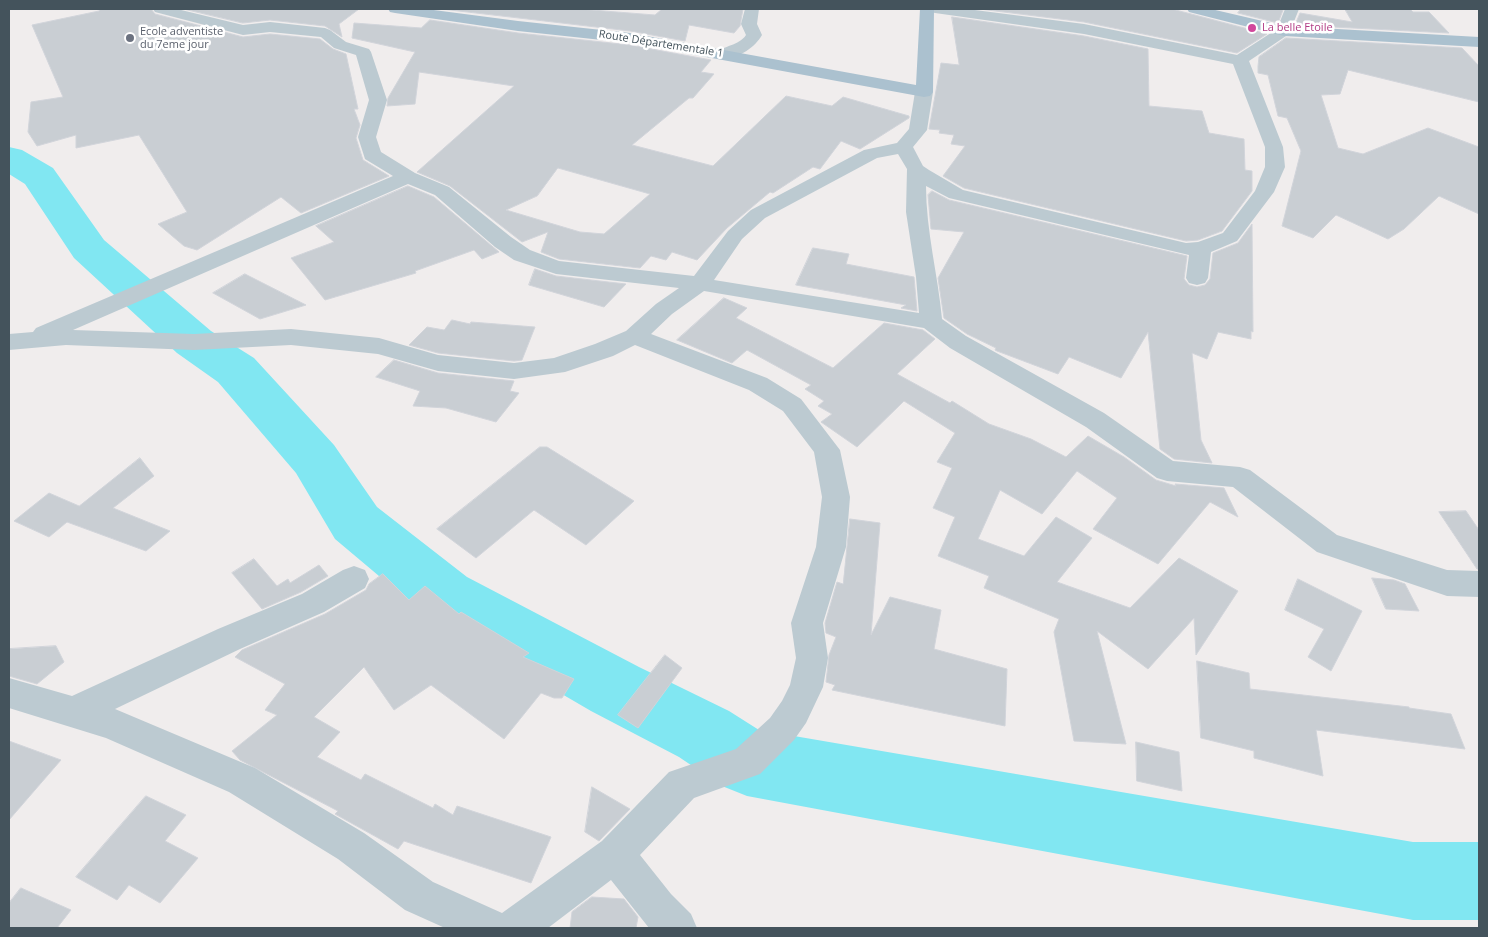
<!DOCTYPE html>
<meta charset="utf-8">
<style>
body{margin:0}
#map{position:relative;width:1488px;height:937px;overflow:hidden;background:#f0eded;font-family:"Open Sans",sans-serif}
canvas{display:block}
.frame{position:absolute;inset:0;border:10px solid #44535c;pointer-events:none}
</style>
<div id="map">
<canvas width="1488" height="937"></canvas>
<div class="frame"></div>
</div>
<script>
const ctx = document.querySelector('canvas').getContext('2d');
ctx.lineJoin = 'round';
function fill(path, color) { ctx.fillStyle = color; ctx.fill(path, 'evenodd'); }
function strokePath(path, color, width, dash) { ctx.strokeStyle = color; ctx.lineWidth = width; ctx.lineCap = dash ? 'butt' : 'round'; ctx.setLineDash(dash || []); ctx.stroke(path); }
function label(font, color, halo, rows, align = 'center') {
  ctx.font = font + ' "Open Sans",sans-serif'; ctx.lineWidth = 5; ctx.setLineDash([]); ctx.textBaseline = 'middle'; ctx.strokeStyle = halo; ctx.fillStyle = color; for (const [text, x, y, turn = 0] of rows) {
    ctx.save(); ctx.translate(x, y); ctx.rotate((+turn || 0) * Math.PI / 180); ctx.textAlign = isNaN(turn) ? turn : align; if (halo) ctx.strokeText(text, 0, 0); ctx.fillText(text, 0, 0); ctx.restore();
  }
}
const river = new Path2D(`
 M9 147 22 150 53 168 104 240 211 331 254 358 334 445 377 507 467 577 639 667 729 711 759 730 1413 842H1479V920H1413L747 796 722 786 679 757 591 711 423 613 335 539 296 473 218 382 177 353 74 258 25 184 9 174Z`);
const building = new Path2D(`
 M100 9H151L155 14 243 37 270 34 320 39 333 49 346 54 358 109H354L360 125 356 138 363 160 389 176 301 213 281 197 197 250 184 246 158 224 187 212 139 135 76 148V135L37 146 28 132 31 102 63 97 32 25 99 11Z
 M184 9H359L339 24 342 37 325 26 270 20 243 23Z
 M442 9H579L655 15 662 9H743L740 26 734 33 689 25 685 41 630 31Z
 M980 9H1172L1267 34 1237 53 1084 22Z
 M1241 9H1278L1283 10 1278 23 1238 13Z
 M1345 9H1410L1413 12H1429L1449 33 1295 25 1300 13 1352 22Z
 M952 17 1084 36 1148 49 1149 106 1202 111 1209 133 1244 139 1245 170 1252 171V191L1222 231 1198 240 1186 241 964 188 943 176 965 146 951 144 954 135 939 133 940 130 929 129 941 63 959 65Z
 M430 20 518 33 630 45 711 60 701 72 714 74 693 98H689L632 145 713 166 786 96 832 106 843 97 909 116V118L860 149 841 141 820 169 813 167 773 193 770 192 727 228 697 260 672 252 666 260 651 256 640 268 559 259 541 252 548 232 522 242 450 186 417 172 514 86 419 72 415 104 387 106 388 98 415 52 352 38 354 23 421 28ZM558 168 650 194 604 234 580 232 506 210 537 196Z
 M1286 38 1462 48 1479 66V102L1348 70 1340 94 1321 95 1338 148 1363 154 1428 128 1479 147V214L1439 196 1404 229 1388 239 1336 215 1313 238 1282 226 1301 151 1287 118 1278 116 1268 75 1258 73V66L1259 57Z
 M408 186 434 197 499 252 482 259 474 250 415 271 416 273 325 300 291 258 334 242 316 226Z
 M932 191 949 200 1187 256 1184 279 1189 285 1197 287 1205 285 1210 279 1213 253 1238 243 1252 224 1253 332 1251 331V339L1218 332 1207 359 1192 353 1201 440 1212 463 1174 459 1160 449 1148 332 1121 378 1069 357 1058 374 997 351 995 350 996 348 967 334 944 318 938 278 964 232 931 229 928 195Z
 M813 248 849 254 846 264 914 277 917 311 901 308 906 305 796 285Z
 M535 269 556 276 626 284 604 307 529 285Z
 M245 274 306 305 260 319 213 293Z
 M724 298 747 308 736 318 833 368 884 323 923 330 935 339 897 374 950 403 952 401 989 424 1031 439 1066 457 1088 436 1124 457 1156 480 1176 486 1175 484 1224 488 1238 517 1210 502 1158 564 1093 529 1117 498 1077 471 1042 514 1000 490 978 539 1024 556 1056 517 1092 538 1057 582 1130 608 1179 558 1238 591 1196 655 1194 618 1148 669 1097 631 1126 744 1074 741 1054 632 1059 619 984 588 989 576 938 556 955 517 933 508 952 468 937 462 955 433 904 401 857 447 821 422 832 414 818 406 824 401 805 389 811 385 747 350 732 363 677 340Z
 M452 320 470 324 471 322 535 327 522 360 514 361 438 353 409 345 427 327 444 330Z
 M394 360 438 373 514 381 510 391 519 393 496 422 446 408 413 406 420 391 376 377Z
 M540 447H547L634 501 586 545 534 510 476 558 437 529Z
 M140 458 154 476 113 508 170 531 146 551 67 522 49 537 14 521 49 493 79 506Z
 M1466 511 1479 530V569H1477L1439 512Z
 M850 519 880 523 871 635 890 597 941 610 934 649 1007 669 1005 726 832 690 835 685 826 682 829 655 836 637 826 633 825 623 837 582 843 584Z
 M254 559 277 586 288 579 290 583 319 565 328 576 301 592 262 609 232 573Z
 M383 574 409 600 425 586 459 614 461 612 529 653 523 657 574 679 562 698H554L541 693 504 739 431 685 394 710 364 667 314 717 340 732 317 757 361 780 365 774 433 808 435 804 453 815 457 806 551 837 531 883 404 841 398 849 335 814 338 811 240 760 232 751 277 715 265 710 285 684 235 657 242 650 325 614 366 590 369 584Z
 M1372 578 1394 580 1405 584 1419 611 1386 609Z
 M1298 579 1362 611 1331 671 1308 657 1324 629 1285 610Z
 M56 646 64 662 37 684 9 676V649Z
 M665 655 682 668 638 728 618 715Z
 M1197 661 1249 673 1250 689 1409 707V708L1451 714 1465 749 1316 730 1323 776 1254 758V751L1201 738Z
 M9 741 61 760 9 820Z
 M1136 742 1179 752 1182 791 1137 781Z
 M592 787 630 809 599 841 585 832Z
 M146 796 186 815 165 841 198 858 160 903 129 885 117 900 76 877Z
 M21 888 71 910 57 928H9V903Z
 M592 897 624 899 638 917 636 928H570L572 912Z`);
const minor = new Path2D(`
 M153 9H177L243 25 270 22 325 28 330 30 346 42 369 49 371 52 387 100 376 137 381 152 415 173 449 187 511 237 530 250 559 261 694 276 728 231 751 210 864 150 897 143 909 129 915 92 918 88 924 87 930 88 933 92 927 130 913 147 923 166 929 170 963 190 1186 243 1198 242 1223 233 1255 191 1265 167V147L1233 64 1084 34 935 13 930 12 928 9H967L1084 24 1237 55 1277 29 1285 9H1299L1289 34 1249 61 1283 147 1285 167 1274 192 1237 241 1211 252 1208 278 1205 283 1197 285 1189 283 1186 278 1189 255 949 198 926 186C926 231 938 275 942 319L966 336 1104 413 1173 461 1240 467 1250 470 1337 535 1447 570 1479 571V597L1447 596 1317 552 1233 487 1167 481 1157 478 1086 427 950 348 924 328 704 291 672 314 651 334 767 378 801 399 840 450 850 497 846 547 823 623 828 658 823 687 806 723 794 740 760 774 694 798 640 855 671 894 691 914 697 928H649L611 880 548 928H445L405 910 338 859 229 792 106 738 9 708V678L72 696 218 629 302 594 343 570 354 566 365 570 369 579 365 588 324 612 240 649 115 709 255 768 364 833 433 882 502 913 602 841 669 772 736 749 770 718 782 701 790 685 796 658 791 623 816 547 822 497 814 452 783 411 749 390 635 345 613 356 565 372 514 379 438 371 378 354 291 345 194 350 66 345 9 350V334L33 332 36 328 393 176 365 159 358 137 369 100 356 55 334 48 321 37 270 32 243 35 155 12ZM898 154 907 169 906 212 916 277 919 313 714 280 742 239 765 218 877 158ZM408 184 435 195 495 247 514 260 556 274 679 288 656 304 626 331 595 344 554 358 514 363 438 355 379 338 291 329 194 334 73 330Z
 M745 9H759L757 24 762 35C754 49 735 61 718 57L716 54C723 45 739 46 746 35L741 24Z`);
const major = new Path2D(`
 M388 9H426L518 21 630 33 916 85 920 9H934L933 92 930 96 924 97 630 43 518 31 395 13 390 12Z
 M1187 9H1211L1284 26 1479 37V47L1284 36 1189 12Z`);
const markers = [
 [1252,28,5,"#d1479c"],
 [130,38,5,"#6b7280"]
];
const farHotelnames = [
 ["La belle Etoile",1262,28]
];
const farWorshipnames = [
 ["Ecole adventiste",140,32],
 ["du 7eme jour",140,45]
];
const farStreetnames = [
 ["Route Départementale 1",661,44,9]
];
fill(river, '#81e7f2');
fill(building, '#c9ced3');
strokePath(building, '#d1d4da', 1);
fill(minor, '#bccad1');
fill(major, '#abc1cf');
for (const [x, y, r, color] of markers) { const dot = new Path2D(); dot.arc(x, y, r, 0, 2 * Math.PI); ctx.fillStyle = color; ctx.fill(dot); strokePath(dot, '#fff', 2); }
label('11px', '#b23c85', '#fff', farHotelnames, 'left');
label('11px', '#5b616d', '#fff', farWorshipnames, 'left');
label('11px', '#44535c', '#fff', farStreetnames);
</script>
